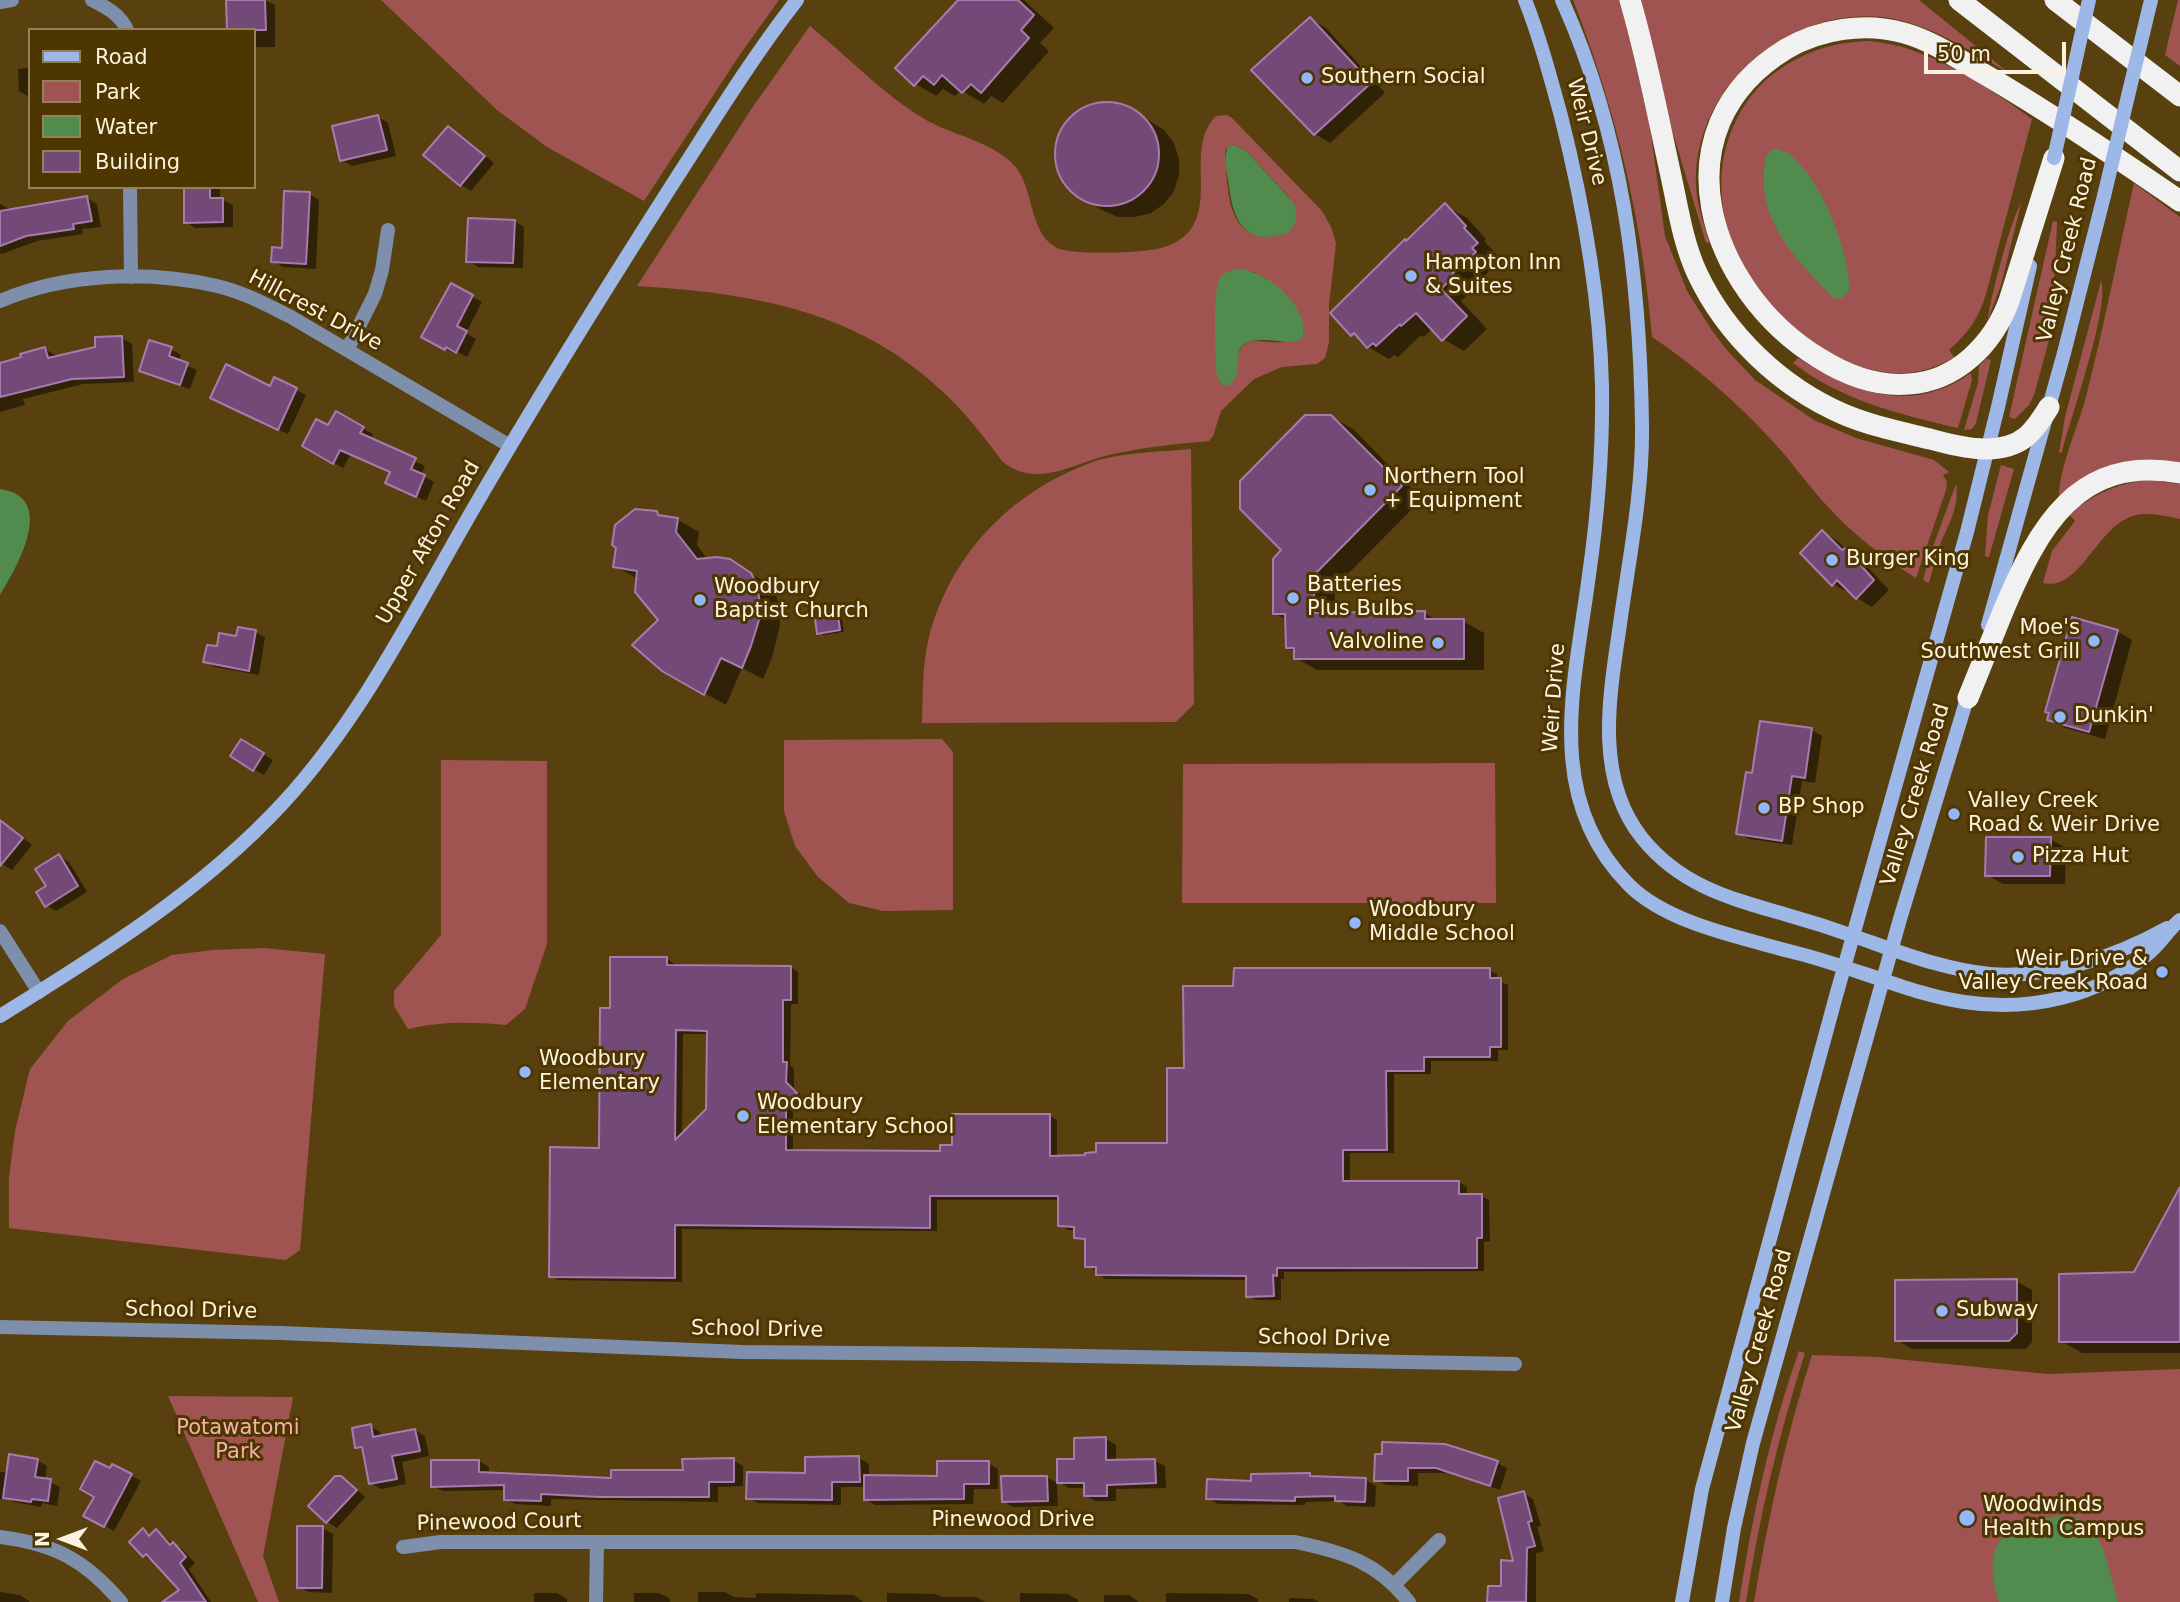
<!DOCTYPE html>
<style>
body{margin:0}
#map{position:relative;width:2180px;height:1602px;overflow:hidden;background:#58410e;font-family:"DejaVu Sans",sans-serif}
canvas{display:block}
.legend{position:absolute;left:28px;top:28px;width:228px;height:161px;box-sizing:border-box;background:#4d3600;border:2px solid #938159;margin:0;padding:9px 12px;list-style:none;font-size:21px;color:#fcf2df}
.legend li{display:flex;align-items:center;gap:14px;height:35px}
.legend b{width:35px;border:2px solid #938159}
.north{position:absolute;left:28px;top:1504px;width:70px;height:70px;-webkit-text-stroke:5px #4d3600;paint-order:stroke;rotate:270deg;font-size:19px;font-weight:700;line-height:28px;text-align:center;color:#fcf2df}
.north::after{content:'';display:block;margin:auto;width:24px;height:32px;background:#fcf2df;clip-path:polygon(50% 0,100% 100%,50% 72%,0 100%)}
.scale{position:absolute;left:1924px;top:42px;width:142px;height:32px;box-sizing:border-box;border:4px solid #fcf2df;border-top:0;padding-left:9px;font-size:21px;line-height:24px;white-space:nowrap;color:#fcf2df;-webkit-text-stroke:5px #4d3600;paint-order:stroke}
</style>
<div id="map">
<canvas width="2180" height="1602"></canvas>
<ul class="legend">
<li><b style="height:9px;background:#9db7e6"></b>Road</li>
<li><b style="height:19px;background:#9f5452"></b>Park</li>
<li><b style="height:19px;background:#528b4e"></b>Water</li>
<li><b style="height:19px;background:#734978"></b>Building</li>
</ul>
<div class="north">N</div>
<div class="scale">50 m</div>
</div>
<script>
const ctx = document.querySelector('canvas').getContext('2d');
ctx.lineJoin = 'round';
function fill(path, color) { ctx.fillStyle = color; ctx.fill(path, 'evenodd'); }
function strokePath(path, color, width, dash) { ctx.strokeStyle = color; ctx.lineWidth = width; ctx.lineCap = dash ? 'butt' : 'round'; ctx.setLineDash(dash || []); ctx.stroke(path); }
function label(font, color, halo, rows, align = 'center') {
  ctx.font = font + ' "DejaVu Sans",sans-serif'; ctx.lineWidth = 6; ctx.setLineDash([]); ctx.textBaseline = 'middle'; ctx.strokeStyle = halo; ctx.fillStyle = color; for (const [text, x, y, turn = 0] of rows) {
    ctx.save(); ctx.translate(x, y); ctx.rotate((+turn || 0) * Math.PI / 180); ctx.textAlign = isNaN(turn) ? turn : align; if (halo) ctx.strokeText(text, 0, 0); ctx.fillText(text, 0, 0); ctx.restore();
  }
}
const green = new Path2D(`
 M381 0H779L739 56 644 201 547 147 497 110Z
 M1573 0H1621L1650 127 1665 236 1687 291 1711 329 1725 348 1755 380 1814 420 1856 438 1934 460 1949 472 1943 475 1947 482 1946 490 1916 578C1885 559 1854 535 1829 508 1810 488 1795 466 1777 446 1742 407 1696 366 1652 337 1642 219 1616 110 1573 0Z
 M1638 0H1919L2009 73C1970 51 1929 23 1883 17 1787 7 1693 87 1696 185 1697 205 1703 223 1710 242L1706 243 1666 110Z
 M2178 0H2180V66L2165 55Z
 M810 26C848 57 884 95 926 120 953 135 989 141 1012 163 1035 185 1027 229 1055 247 1069 256 1143 253 1161 248 1170 246 1181 240 1188 233 1216 201 1185 147 1216 116L1227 115 1232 118 1322 211 1331 227 1336 243 1329 305V342L1325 358 1317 364 1282 367 1254 379 1221 411 1213 436 1209 441C1173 444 1136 448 1101 457 1080 463 1059 474 1037 474 1023 474 1013 470 1002 461 984 437 966 413 943 392 857 310 752 293 637 286L752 108ZM1234 145 1246 151 1289 197 1290 230C1281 236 1269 238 1258 236 1225 227 1228 182 1225 154L1226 149ZM1231 271 1254 272 1267 279 1291 300 1299 312 1304 332C1297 335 1289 340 1282 342 1265 345 1242 331 1238 358L1216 369V308L1219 279Z
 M1869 41C1926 45 1987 86 2032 119L1986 294C1979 318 1968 333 1949 350L1954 357C1869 412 1757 315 1730 236 1718 200 1718 162 1733 127 1741 109 1752 92 1767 79 1797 54 1830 42 1869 41Z
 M2134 183 2180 217V463C2166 460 2150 458 2135 461 2109 468 2081 479 2059 496 2060 465 2078 427 2086 397 2104 326 2118 254 2134 183Z
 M2021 204 2001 285 1988 319C1989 303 2012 215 2021 204Z
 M2053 221 2057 222V224L2052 329 2034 395 2029 405 2015 419 2009 417Z
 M2101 281C2110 308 2070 419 2062 452L2059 453 2065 417Z
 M1798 358C1854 393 1911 415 1971 373L1972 380 1958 428C1898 414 1843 401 1793 363Z
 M1986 359 1991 360 1976 423 1972 429 1964 430 1978 383 1979 366Z
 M1191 449 1194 704 1176 722 922 723C923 694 922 665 929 637 951 554 1010 493 1090 463 1120 452 1159 452 1191 449Z
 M2001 465 2014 469 1989 557 1985 556 1988 515Z
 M2149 480 2180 484V519C2166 516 2150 512 2136 515 2097 524 2081 592 2043 583L2052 551 2075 521 2069 514C2094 494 2118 483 2149 480Z
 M1956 484C1960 509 1946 528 1938 550 1935 561 1932 572 1929 583L1923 580 1931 552Z
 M942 739 953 752V910L883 911 849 903 818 877 795 846 784 811V740Z
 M441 760 547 761V944L525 1009 506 1025C469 1022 444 1021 408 1029L394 1006V991L441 935Z
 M1495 763 1496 903H1182L1183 764Z
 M264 948 325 954 300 1250 286 1260 9 1228V1178L15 1131 30 1069 68 1021 123 979 172 955 213 950Z
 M1799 1351 1805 1353C1779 1434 1759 1517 1746 1602H1739C1752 1518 1770 1432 1799 1351Z
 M1812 1355 1877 1357 2047 1374 2180 1369V1602H2118C2111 1579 2100 1517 2070 1517 2054 1517 2027 1526 2011 1529 2006 1534 1999 1540 1997 1547 1991 1564 1994 1585 1999 1602H1754C1768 1518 1786 1436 1812 1355Z
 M168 1396 293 1397 263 1556 279 1602H258Z`);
const water = new Path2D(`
 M1234 145 1246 151 1293 202C1299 214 1297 225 1287 233 1241 249 1232 215 1228 179 1226 168 1223 157 1228 147Z
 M1772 149C1810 146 1852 255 1849 288 1848 296 1842 300 1834 298 1801 265 1760 225 1764 174 1764 165 1765 156 1772 149Z
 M1236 269C1266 269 1310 306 1303 337L1297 341C1282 344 1261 336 1246 343 1233 350 1242 368 1235 379 1225 393 1217 382 1216 369 1216 353 1212 286 1221 276 1225 272 1231 271 1236 269Z
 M0 489C58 497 17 567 0 595Z
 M2061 1516C2070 1516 2080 1517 2087 1524 2104 1537 2112 1581 2118 1602H1999C1981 1543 2002 1522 2061 1516Z`);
const shadow = new Path2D(`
 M228 0H265L275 5V47H254V30Z
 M960 0H1024L1054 28 1040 43 1049 51 1003 103 991 96 984 104 961 90 955 96 943 89 936 96 916 84 898 68Z
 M1310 19 1326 28 1385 93 1330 143 1315 134Z
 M30 68V97H29L19 91 18 69Z
 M1096 104H1113L1129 108 1164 130 1174 143 1179 159V175L1174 191 1164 204 1151 213 1135 217H1118L1102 210 1080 197 1067 185 1059 171 1057 154 1059 137 1068 122 1080 111Z
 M378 117 388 123 396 156 352 166 342 160Z
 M449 128 459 134 494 163 471 191 461 185 425 155Z
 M186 187H220V199L233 205V227L195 228 186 222Z
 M309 194 319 200 316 269 283 267 273 261 283 249Z
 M87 198 97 204 101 227 82 229 83 234 37 241 2 254 0 253V204L11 210Z
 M1446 206 1467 218 1486 239 1484 241 1498 256 1492 261 1496 265 1472 287 1474 289 1461 301 1487 329 1464 351 1443 339 1433 328 1424 337 1421 335 1398 357 1394 355 1389 359 1368 347 1362 340 1352 334 1407 243Z
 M514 221 524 227 523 268 478 267 468 261Z
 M452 286 482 302 466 333 476 339 467 357 456 351 455 354 424 337Z
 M122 338 132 344 134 382 83 384 23 399 25 405 0 412V364L45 349 55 355 56 358 97 348Z
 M171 349 181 355 178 362 197 370 190 389 151 376 141 370Z
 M275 380 306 395 288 434 222 403 271 388Z
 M336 414 373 434 370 440 425 466 421 475 434 482 426 501 397 488 392 472 351 454 343 468 304 446 329 428Z
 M1331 417 1353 429 1422 499 1335 587V614L1424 613 1438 621H1463L1484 633V670H1317L1296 658V652L1287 647V620L1274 613 1284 551Z
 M657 513 666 518 678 520 699 532 697 545 708 560 729 561 767 583 775 593 779 604 780 625 772 658 763 679 742 668 726 705 663 670 660 620 638 579 615 566Z
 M1822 532 1838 541 1849 553 1860 559 1889 590 1872 607 1857 598 1850 591 1849 593 1833 584Z
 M837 610 841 612 844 632 823 635 819 632Z
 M2117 631 2132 640 2105 739 2065 728 2049 719Z
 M255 632 265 637 259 675 215 667 205 661 218 648Z
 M1812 730 1822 736 1815 783 1802 781 1792 845 1749 839 1738 833 1754 775Z
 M241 741 273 760 264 775 232 756Z
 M0 819 32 845 12 870 0 863Z
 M2050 839 2066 848 2065 884H2003L1987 875Z
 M59 856 69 862 87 892 56 911 46 905 48 886Z
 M667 959 675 964V966L791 967 798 972V1004H791L790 1066 794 1068V1088L803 1098 793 1107V1151L942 1153 954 1147 1050 1116 1057 1120V1158L1087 1157 1169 1145 1186 1070 1235 988 1489 970 1497 974V980L1508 985V1050H1498V1061H1431V1074H1394V1153H1350V1182H1459L1467 1187V1196H1481L1489 1200 1490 1241 1484 1242V1271L1284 1272V1279H1281V1300H1256L1248 1296V1280L1105 1279 1098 1274V1271L1087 1266V1242L1076 1237V1230H1068L1060 1225V1200H937V1231L682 1229V1282L558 1280 551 1276 601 1149 611 1010ZM683 1034H709L708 1110 682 1135Z
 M2180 1191V1353H2082L2061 1341 2135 1274Z
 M2016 1281 2032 1290V1342L2026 1349H1912L1897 1340Z
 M370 1426 380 1432 381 1437 415 1430 425 1436 429 1456 402 1462 406 1484 381 1489 371 1483 365 1451 357 1447Z
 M1106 1439 1116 1445V1462L1155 1461 1165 1466 1166 1488 1116 1489V1501H1095L1085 1495V1488H1069L1059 1482 1076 1461Z
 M1377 1455 1497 1463 1507 1468 1500 1490 1448 1473H1418V1486L1386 1485 1376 1480Z
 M859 1458 869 1464V1477L939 1478 988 1463 998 1469V1489H974L973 1504 875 1505 865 1499V1487H841V1505L758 1503 748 1498 807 1475Z
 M37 1460 47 1466 45 1480 60 1487 57 1506 42 1503 41 1507 14 1502 8 1499H0V1472H8Z
 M733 1460 743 1466V1486L718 1487V1502L551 1499V1506L515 1504 505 1499 506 1490 443 1491 433 1486 479 1461 489 1467V1474L613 1480 684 1472Z
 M113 1466 141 1481 114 1531 86 1515Z
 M1309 1475 1315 1478 1366 1480 1376 1486 1375 1507 1347 1506 1339 1501 1305 1502V1505L1218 1504 1208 1498 1253 1482Z
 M340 1477 351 1484 365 1497 337 1528 327 1522 310 1506Z
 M1047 1477 1057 1483 1058 1506 1013 1507 1003 1501Z
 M1523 1493 1533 1499 1541 1526 1537 1527 1544 1551 1536 1553V1602H1489L1503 1588 1515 1562Z
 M323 1528 333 1534 332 1593 309 1592 299 1587Z
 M143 1531 152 1536 156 1532 183 1550 195 1563 189 1569 211 1602H179L182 1591 154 1562 144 1556Z
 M0 1592 20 1595 30 1602H0Z
 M698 1592H725L734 1597 756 1598V1593L854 1595 863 1602H698Z
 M534 1593H557L567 1599V1602H534Z
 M634 1593H659L669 1598 670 1602H634Z
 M887 1593 936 1594 942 1597H976L985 1602H887Z
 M1020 1593 1068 1594 1078 1600V1602H1020Z
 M1166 1593 1248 1594 1258 1599V1602H1166Z
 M1104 1595H1129L1139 1602H1104Z
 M1289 1598 1313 1599 1319 1602H1289Z`);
const building = new Path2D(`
 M226 0H265L266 30H227Z
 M958 0H1018L1034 15 1021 30 1029 38 981 93 971 84 962 93 942 75 934 85 923 76 914 86 895 68Z
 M1310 17 1371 83 1314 135 1251 70Z
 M1055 154a52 52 0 1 1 104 0a52 52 0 1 1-104 0Z
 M378 115 387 150 340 161 332 126Z
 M448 126 485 156 460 186 423 155Z
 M184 187H210V198H223V222L184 223Z
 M284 191 310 192 306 264 271 262 272 247 282 248Z
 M87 196 92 221 73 224 74 229 26 236 0 246V211Z
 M1445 203 1466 226 1464 228 1478 243 1472 248 1476 252 1452 274 1454 276 1441 289 1467 316 1442 341 1416 313 1401 326 1400 324 1376 346 1373 343 1367 348 1354 333 1351 336 1330 313 1405 239 1406 241Z
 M468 218 515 220 513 263 466 262Z
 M451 283 473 295 457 326 467 331 456 353 446 347 445 350 421 337Z
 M122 336 124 377 72 379 0 397V363L21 357 20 354 45 347 48 358 95 347V337Z
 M149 340 172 347 169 356 188 363 180 385 139 371Z
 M226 364 270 386 274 377 297 388 278 430 210 398Z
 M336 411 364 427 360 433 416 458 411 469 425 475 416 497 385 483 390 472 340 450 333 464 302 446 316 419 328 425Z
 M1305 415H1331L1402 486 1314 575V613L1425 611V619H1464V659H1294V648H1286L1285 614H1273V559L1281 550 1240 509V481Z
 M635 509 657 511 658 515 678 518 676 532 697 559 717 557 730 559 751 573 757 584 760 604 759 620 751 646 742 668 721 658 704 695 662 671 632 645 658 620 635 592 637 571 613 567 616 548 612 545 615 525Z
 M1822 530 1842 550 1845 548 1874 580 1856 599 1837 580 1832 586 1800 553Z
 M837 608 840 630 817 634 814 611Z
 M2072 617 2118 630 2089 732 2047 720 2049 713 2045 712Z
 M238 627 256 630 249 671 203 662 207 645 217 646 219 633 236 636Z
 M1760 721 1812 728 1805 778 1792 776 1782 841 1736 834 1746 772 1752 773Z
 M241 739 264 753 253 771 230 756Z
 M0 820 23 838 0 866Z
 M1986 837H2051L2050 876H1985Z
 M59 854 78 886 45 907 36 892 46 886 35 869Z
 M610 957H667V965L791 966V1000H783V1062H787L786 1082 797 1093 786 1103V1150L940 1151V1145H952V1114H1050V1156L1085 1155V1153L1096 1152V1143H1167V1068H1184L1183 986H1233L1234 968H1490V978H1501V1047H1490V1057H1424V1071H1386L1387 1150H1343V1181H1459V1194H1482V1238H1477V1268H1277V1276L1273 1275 1274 1296 1246 1297V1276L1096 1275V1267H1085V1239L1074 1238V1227L1058 1226V1196H930V1228L675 1225V1278L549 1277 550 1147 599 1148 600 1008H610ZM676 1030 707 1031 706 1109 675 1140Z
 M2180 1187V1342H2059V1274L2134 1272Z
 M2017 1279V1333L2009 1341H1895V1280Z
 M371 1424 373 1437 415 1429 420 1451 392 1456 397 1479 369 1484 362 1447 355 1448 352 1428Z
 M1106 1437V1460L1155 1459 1156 1483 1107 1485V1496H1084V1483H1057V1459H1074V1438Z
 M1382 1442 1445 1444 1498 1461 1490 1486 1436 1468H1408V1481H1374L1375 1454H1382Z
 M9 1454 38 1459 35 1477 51 1479 48 1501 32 1499 31 1502 3 1498Z
 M859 1456 860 1482H832V1500L746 1499 747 1472 805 1473V1457Z
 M734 1458V1482H709V1497H599L541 1494V1501L504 1500V1485L431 1487V1460H479V1472L611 1478V1470H683L682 1459Z
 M95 1461 110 1468 112 1464 132 1474 104 1527 83 1516 94 1497 80 1489Z
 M937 1461H989V1484H964V1499L864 1500V1475L937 1476Z
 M1310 1473V1476L1366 1478 1365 1502 1335 1501V1496L1295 1497V1501L1206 1499 1207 1479 1251 1481V1474Z
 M335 1476H341L357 1490 326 1523 308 1506Z
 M1001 1476H1047L1048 1501 1002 1502Z
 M1524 1491 1532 1521 1528 1522 1535 1546 1527 1548 1526 1602H1487L1488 1586H1501V1560L1513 1561 1498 1498Z
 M297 1526H323L322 1588H297Z
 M143 1528 149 1536 156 1529 170 1545 173 1542 186 1557 180 1563 206 1602H162L179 1590 146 1554 143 1557 129 1542Z`);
const street = new Path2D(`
 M92 0C106 7 121 15 127 30
 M0 2 12 0
 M130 187 131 277
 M0 301C66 273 147 270 217 286 243 292 267 305 291 317L510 446
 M347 350 375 294 382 270 388 230
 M0 931 39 992
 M0 1327 281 1333 742 1352 972 1354 1515 1364
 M0 1537C55 1544 85 1560 121 1602
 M403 1547 441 1542H1295C1344 1552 1377 1562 1409 1602
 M1395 1584 1439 1540
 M596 1602 597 1542`);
const secondary = new Path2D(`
 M1525 0C1540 38 1550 76 1561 116 1583 204 1600 295 1602 386 1603 449 1598 512 1589 575 1575 683 1542 797 1629 885 1667 923 1739 937 1789 951 1814 957 1838 965 1862 973 1895 984 1929 997 1964 1002 2029 1012 2099 997 2149 953 2161 943 2168 930 2180 920
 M1562 0C1623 135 1640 279 1642 425 1643 489 1630 554 1621 617 1611 689 1592 775 1642 838 1680 885 1728 898 1784 914 1809 921 1834 929 1859 938 1900 952 1945 970 1990 974 2050 979 2115 957 2167 928
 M1988 625 2064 353 2104 196
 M0 1016C100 954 203 890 283 803 362 717 414 611 472 511 538 397 608 285 679 174 717 115 754 55 797 0
 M1682 1602 1702 1489 1836 996 1967 532 1998 407 2030 266
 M1722 1602 1734 1528 1753 1443 1900 919 1969 692`);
const highway = new Path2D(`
 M1630 0C1647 58 1658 117 1671 176 1678 208 1683 243 1697 273 1726 335 1781 387 1843 414 1871 426 1901 432 1930 439 1959 447 2001 458 2027 436 2036 428 2043 417 2049 407
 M1959 0 2180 171
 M2055 0 2180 96
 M2054 158 2009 301C1993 344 1957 381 1909 384 1876 387 1846 375 1819 358 1708 290 1655 129 1786 49 1820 29 1865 22 1904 33 1933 41 1958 59 1984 74 2051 113 2116 157 2180 201
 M1968 698C1980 669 1992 639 2004 609 2038 529 2077 454 2180 473`);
const secondaryBridge = new Path2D(`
 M2054 158 2089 0
 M2104 196 2151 0`);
const markers = [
 [1307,78,7,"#92b7fd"],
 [1411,276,7,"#92b7fd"],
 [1370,490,7,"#92b7fd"],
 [1832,560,7,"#92b7fd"],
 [1293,598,7,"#92b7fd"],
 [700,600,7,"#92b7fd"],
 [2094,641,7,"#92b7fd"],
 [1438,643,7,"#92b7fd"],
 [2060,717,7,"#92b7fd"],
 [1764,808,7,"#92b7fd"],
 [1954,814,7,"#92b7fd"],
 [2018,857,7,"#92b7fd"],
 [1355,923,7,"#92b7fd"],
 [2162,972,7,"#92b7fd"],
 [525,1072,7,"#92b7fd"],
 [743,1116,7,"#92b7fd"],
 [1942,1311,7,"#92b7fd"],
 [1967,1518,9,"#92b7fd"]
];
const poiNames = [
 ["Southern Social",1321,78],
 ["Hampton Inn",1425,264],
 ["& Suites",1425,288],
 ["Northern Tool",1384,478],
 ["+ Equipment",1384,502],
 ["Burger King",1846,560],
 ["Batteries",1307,586],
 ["Plus Bulbs",1307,610],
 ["Woodbury",714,588],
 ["Baptist Church",714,612],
 ["Moe's",2080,629,"right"],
 ["Southwest Grill",2080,653,"right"],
 ["Valvoline",1424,643,"right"],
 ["Dunkin'",2074,717],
 ["Valley Creek",1968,802],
 ["Road & Weir Drive",1968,826],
 ["BP Shop",1778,808],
 ["Pizza Hut",2032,857],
 ["Woodbury",1369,911],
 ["Middle School",1369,935],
 ["Weir Drive &",2148,960,"right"],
 ["Valley Creek Road",2148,984,"right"],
 ["Woodbury",539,1060],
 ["Elementary",539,1084],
 ["Woodbury",757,1104],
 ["Elementary School",757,1128],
 ["Subway",1956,1311],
 ["Woodwinds",1983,1506],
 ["Health Campus",1983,1530]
];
const streetNames = [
 ["Weir Drive",1586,132,76],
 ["Valley Creek Road",2068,250,-76],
 ["Hillcrest Drive",315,311,28],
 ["Upper Afton Road",429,543,-60],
 ["Weir Drive",1555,698,-86],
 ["Valley Creek Road",1916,795,-73],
 ["School Drive",191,1311,1],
 ["School Drive",757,1330,1],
 ["School Drive",1324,1339,1],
 ["Valley Creek Road",1760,1341,-74],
 ["Pinewood Drive",1013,1521],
 ["Pinewood Court",499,1523,-1]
];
const parkNames = [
 ["Potawatomi",238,1429],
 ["Park",238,1453]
];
fill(green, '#9f5452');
fill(water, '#528b4e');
fill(shadow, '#0007');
fill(building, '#734978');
strokePath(building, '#a87bae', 2);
strokePath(street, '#7e8fac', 14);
strokePath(secondary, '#9db7e6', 14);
strokePath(highway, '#f1f1f1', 21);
strokePath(secondaryBridge, '#9db7e6', 14);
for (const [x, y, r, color] of markers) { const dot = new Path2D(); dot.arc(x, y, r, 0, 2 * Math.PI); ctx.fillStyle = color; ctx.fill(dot); strokePath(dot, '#4d3600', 2.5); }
label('21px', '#fcf2df', '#4d3600', poiNames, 'left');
label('21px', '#fcf2df', '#4d3600', streetNames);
label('21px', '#f6b0ac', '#4d3600', parkNames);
</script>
